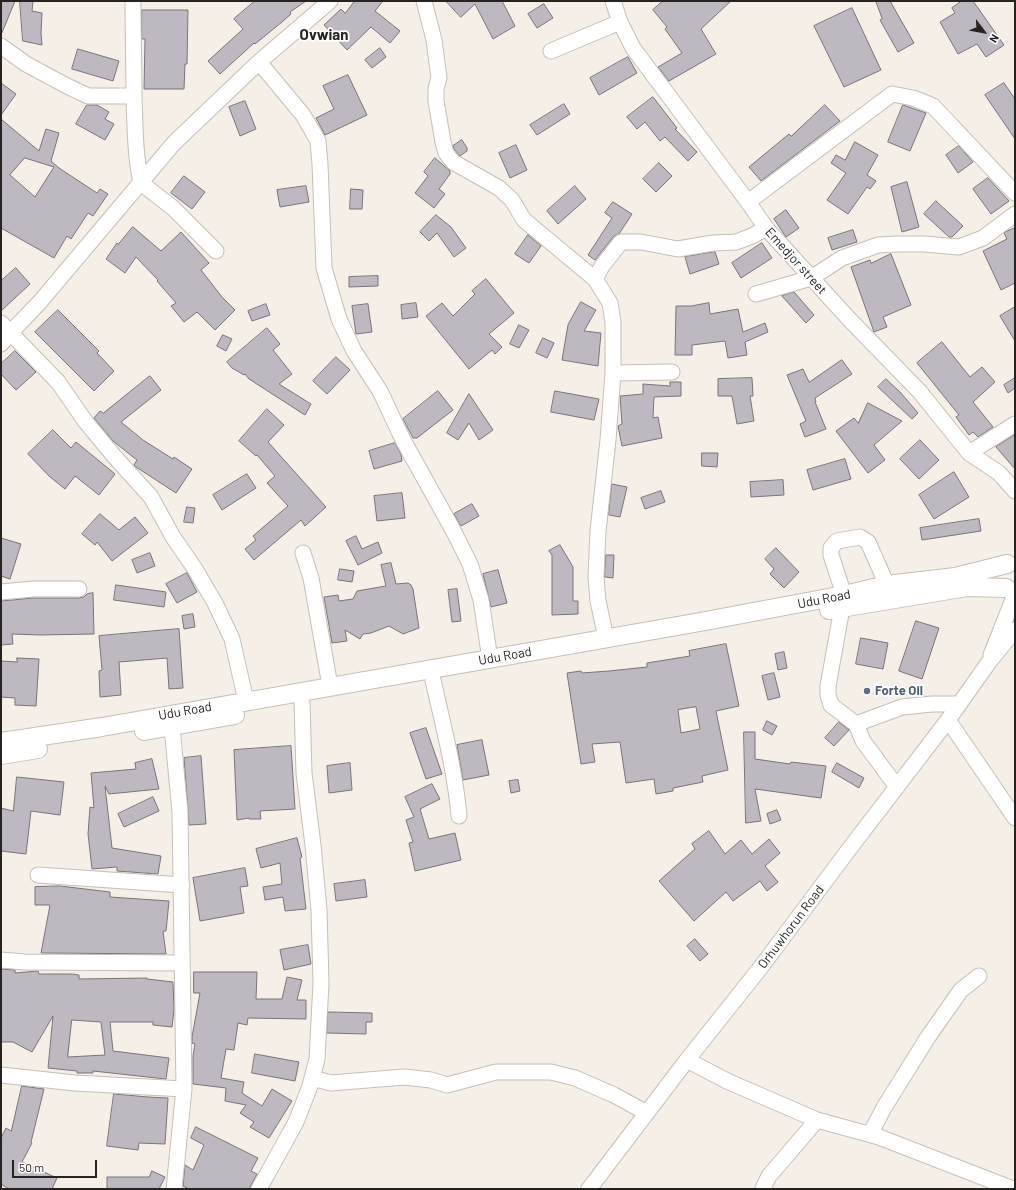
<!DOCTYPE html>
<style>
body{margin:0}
#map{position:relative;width:1016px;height:1190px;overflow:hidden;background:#f6efe7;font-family:Barlow,sans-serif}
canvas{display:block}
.frame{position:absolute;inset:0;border:2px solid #262320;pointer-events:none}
.north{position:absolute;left:964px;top:12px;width:40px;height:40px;-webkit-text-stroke:3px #fff;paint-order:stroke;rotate:122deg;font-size:11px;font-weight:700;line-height:16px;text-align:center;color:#262320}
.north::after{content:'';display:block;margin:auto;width:14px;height:18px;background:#262320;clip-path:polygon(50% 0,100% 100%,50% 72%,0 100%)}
.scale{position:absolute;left:12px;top:1160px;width:85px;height:18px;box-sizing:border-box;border:2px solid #262320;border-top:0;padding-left:5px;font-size:12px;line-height:14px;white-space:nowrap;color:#262320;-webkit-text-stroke:3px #fff;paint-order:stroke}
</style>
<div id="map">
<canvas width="1016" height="1190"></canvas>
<div class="frame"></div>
<div class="north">N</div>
<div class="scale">50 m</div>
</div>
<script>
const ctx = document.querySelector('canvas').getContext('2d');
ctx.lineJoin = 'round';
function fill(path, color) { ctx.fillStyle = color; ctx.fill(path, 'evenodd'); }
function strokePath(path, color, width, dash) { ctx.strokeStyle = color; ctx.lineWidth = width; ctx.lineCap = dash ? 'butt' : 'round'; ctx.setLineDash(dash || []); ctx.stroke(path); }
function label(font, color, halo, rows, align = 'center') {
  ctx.font = font + ' Barlow,sans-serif'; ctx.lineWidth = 3.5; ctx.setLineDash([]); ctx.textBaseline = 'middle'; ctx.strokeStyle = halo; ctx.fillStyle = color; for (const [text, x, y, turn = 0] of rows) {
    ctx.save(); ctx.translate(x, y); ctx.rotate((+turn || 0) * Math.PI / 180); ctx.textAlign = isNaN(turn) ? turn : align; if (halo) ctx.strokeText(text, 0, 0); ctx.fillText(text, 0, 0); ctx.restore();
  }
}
const building = new Path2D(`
 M1 1H15L1 35Z
 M20 1H33L32 11 42 13 41 33 42 45 23 41Z
 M255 1H306L290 12 291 14 282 22 255 44 254 43 220 74 208 61 243 29 234 19Z
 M355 1H383L375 11 400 31 390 43 371 27 347 50 324 25 341 9 345 13Z
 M446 1H502L515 26 493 39 475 4 461 17Z
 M663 1H731L701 29 716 54 669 81 658 67 682 53 665 29 667 27 653 10Z
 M876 1H890L914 43 898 52 880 20 882 19Z
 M962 1H973L1004 45 986 57 977 44 958 54 940 22 955 13 952 8Z
 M544 4 553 18 537 28 528 14Z
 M852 8 881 70 844 87 814 26Z
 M142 10H188L187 64H185L184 89H144L145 39H142Z
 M380 48 386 57 372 68 365 60Z
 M78 49 119 61 113 81 72 69Z
 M628 57 637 73 599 95 590 78Z
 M348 75 367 115 325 135 316 118 334 109 323 86Z
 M1 83 16 94 1 115Z
 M1004 83 1015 99V139L985 95Z
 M653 97 677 128 675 129 697 152 688 161 665 137 660 141 645 122 637 129 627 117Z
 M245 101 256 129 240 136 229 107Z
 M564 104 570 114 537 135 530 125Z
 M87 105H97L109 112 105 119 114 124 105 140 76 124Z
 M825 105 840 121 761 181 749 167 789 134 791 136Z
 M903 105 926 113 910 151 888 142Z
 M1 119 39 151 46 129 59 133 51 161 59 168 97 193 100 189 108 194 93 216 88 213 71 239 67 236 54 258 1 228ZM25 158 54 167 35 197 10 175Z
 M462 140 467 148V151L460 156 454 149 453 146Z
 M855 142 878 155 867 175 876 181 870 189 867 187 848 214 827 200 846 173 831 163 836 155 845 160Z
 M516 145 527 170 510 178 499 153Z
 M959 146 973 162 958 173 946 155Z
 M435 158 450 171V174L439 189 445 194 434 208 415 193 428 176 424 172Z
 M659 163 672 176 656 192 643 179Z
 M184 176 205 192 192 209 171 193Z
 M988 178 1009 201 991 214 973 189Z
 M907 182 919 227 902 232 891 187Z
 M306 186 309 202 280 207 277 190Z
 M575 186 586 199 558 224 547 211Z
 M351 189 363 190 362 209H350Z
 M936 201 963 226 952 237H949L924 214Z
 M613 202 632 214 619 234 614 236 595 260 588 255 612 218 605 213Z
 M786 210 799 228 786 237 774 219Z
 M436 215 451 227 466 248 454 257 437 233 429 241 420 232Z
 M133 227 161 251 181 232 209 263 201 270 222 297 235 310 215 330 197 312 184 322 171 306 176 303 157 281 158 280 136 257 125 273 106 259 117 243 118 244Z
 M1015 228V283L1001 290 983 251 1007 239 1004 233Z
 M853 230 857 242 832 250 828 238Z
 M528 235 541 246 529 263 515 254Z
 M762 243 772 258 741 278 732 263Z
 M715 252 719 264 690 274 685 257Z
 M891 254 911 305 883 317 887 327 874 332 851 267 870 260 871 263Z
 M16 268 30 284 1 311V281Z
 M378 276V286L349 287V277Z
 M486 279 514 313 489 334 502 347 495 354 492 350 469 369 426 316 442 303 453 316 475 294 472 291Z
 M794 292 814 315 806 323 782 296Z
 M581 302 596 310 584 331 601 333 598 366 562 360 568 325Z
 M416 303 418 317 402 319 401 305Z
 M709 303 710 314 738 309 743 332 765 323 768 332 745 342 747 355 728 358 725 341 692 345V355H675L676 306H691Z
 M266 304 270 315 252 321 248 311Z
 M368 304 372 332 356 334 352 306Z
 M1015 307V341L1000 316Z
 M58 310 99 351 97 353 114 371 94 391 35 332Z
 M519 325 529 330 519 348 510 344Z
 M267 328 280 344 273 350 292 374 279 384 311 404 305 415 249 379 245 374 244 375 232 368 227 362Z
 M223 335 232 339 226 351 217 346Z
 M543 338 554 343 547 358 536 353Z
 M942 342 970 377 982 367 995 382 973 402 993 427 978 437 973 432 969 435 956 417 959 415 917 363Z
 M15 351 36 372 16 390 1 374V364Z
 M336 357 350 370 327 394 313 381Z
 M842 360 852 374 815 398 816 402H815L826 429 805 437 800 424 806 421 787 375 803 369 809 382Z
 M150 376 161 390 121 422 143 440 173 459 174 457 192 469 176 493 136 467 134 465 137 460 113 441 94 418 100 411 103 413Z
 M752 378 753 396H750L754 421 737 424 732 396H718V379Z
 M1015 378V388L1008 393 1004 385Z
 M886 379 900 392 918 413 912 419 878 387Z
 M670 382H681V396L654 397 653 418 658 417 662 438 622 446 618 426 622 424 620 396 643 394V384L670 386Z
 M438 391 453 410 417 438H413L403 419Z
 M555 391 599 399 594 420 551 412Z
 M469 394 493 430 479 440 469 423 458 440 447 433Z
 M868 403 902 421 874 445 885 460 868 473 836 431 854 418 858 423Z
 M267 409 284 425 268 442 326 507 305 526 301 520 254 560 245 549 256 540 253 536 288 506 267 483 275 476 257 455 256 456 239 441Z
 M53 430 71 448 76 442 115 474 99 495 75 476 65 489 49 476 28 454Z
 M1015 435V469L996 447Z
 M920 440 939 460 919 479 900 459Z
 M395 443 401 454 402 461 374 469 369 451Z
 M702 453H718L717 467 702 466Z
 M845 459 851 479 813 490 807 470Z
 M954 472 969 497 934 519 919 495Z
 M247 474 256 488 222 510 213 495Z
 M783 480 784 495 751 497 750 482Z
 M612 484 627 487 620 517 609 515Z
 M661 491 665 502 645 509 641 498Z
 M402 493 405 518 377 521 374 496Z
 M472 504 479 516 461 526 454 514Z
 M187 507 195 508 193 523 184 522Z
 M100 514 119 530 135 517 148 533 112 561 97 542 95 545 82 534Z
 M979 519 981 531 922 540 920 528Z
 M356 536 362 549 378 542 382 553 358 565 346 541Z
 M1 538 21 544 10 579 1 576Z
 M560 545 573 567V601H578V614L552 615V555L549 551Z
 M776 548 799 572 784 588 770 574 774 569 765 559Z
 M150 553 155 566 137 573 132 560Z
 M606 555H614L613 578 605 577Z
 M391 563 396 584 408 583 411 585 413 589 419 628 403 634 389 626 371 633 363 634 360 639 345 630 347 641 332 643 324 597 338 595 339 601 353 599 357 591 386 586 381 565Z
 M340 569 354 571 352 582 338 580Z
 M498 570 507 603 491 607 483 574Z
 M187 573 197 592 177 603 166 584Z
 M116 585 166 592 164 607 114 600Z
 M457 589 461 621 452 622 448 590Z
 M93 593 94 634 40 635 12 634 13 644 1 645V601L33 598H79L84 597 87 594Z
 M193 614 195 627 184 629 182 616Z
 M916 621 939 628 922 679 899 671Z
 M179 629 183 688 169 689 167 658 119 662 121 695 100 697 99 671 102 670 99 636Z
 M861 638 888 643 883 669 856 664Z
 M726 644 739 706 716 711 728 770 702 776 703 782 673 788V791L656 794 654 779 626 783 620 742 592 744 595 762 581 764 567 673 581 671 582 673 609 671 647 667V663L690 656 689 651ZM696 707 700 729 681 733 678 710Z
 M784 652 787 668 778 670 775 654Z
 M17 658 39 659 36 706 15 705V698L1 697V661L17 662Z
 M774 673 780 697 768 700 762 676Z
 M767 721 777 726 772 735 763 730Z
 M839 722 849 730 834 746 825 738Z
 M426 728 442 774 426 779 410 733Z
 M744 732H755V759L790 764 791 762 826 766 821 798 755 789 761 821 746 823Z
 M482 740 489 775 463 780 457 745Z
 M291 746 295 809 260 811 261 819H249V818L237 820 234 750Z
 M201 756 206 824 189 825 184 758Z
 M152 759 159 789 109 794 105 786 112 848 161 856 158 874 117 871V867L92 869 88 834 90 807 94 808 91 773 136 769 135 763Z
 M350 763 352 790 329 793 327 766Z
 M837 763 864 778 859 788 832 772Z
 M17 777 64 782 60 815 31 811 26 854 1 851V808L13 811Z
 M518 780 520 791 511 793 509 781Z
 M432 784 440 799 420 809 429 839 455 833 461 860 415 871 409 843 413 842 406 820 414 817 405 797Z
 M153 797 159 811 124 827 118 814Z
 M777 810 781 820 770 824 767 814Z
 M709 831 725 854 741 840 752 854 769 839 780 853 765 866 778 882 767 891 760 881 733 901 726 892 694 921 659 881 695 849 692 844Z
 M297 838 302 857 300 858 306 909 285 911 283 897 265 900 263 887 282 884 280 863 261 868 256 849Z
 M245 868 248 886 240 887 244 913 200 921 193 878Z
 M365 880 367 897 336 901 334 884Z
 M60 886 110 892V897L169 901 166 931H163L166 954 41 953 50 905H35V887Z
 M695 939 708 954 700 961 687 946Z
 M308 945 311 964 284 970 280 950Z
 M1 969 15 970V973L38 971 39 974H72L79 975V979L147 978V979L173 982 174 1010 172 1027 153 1025V1022H110L113 1051 169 1058 166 1079 93 1071V1073H77V1071L48 1068 53 1016 32 1052 13 1042H1ZM72 1020 101 1022 105 1055 68 1057Z
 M194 972H257L256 999H282L287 977 302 980 297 1000H306V1019L248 1018 247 1025 238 1023 234 1050 226 1049 221 1078 244 1082 242 1093 262 1106 272 1089 292 1101 269 1138 250 1127 254 1122 240 1113 246 1105 225 1101 226 1088 193 1084V1056L195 1044 192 1043V1037L200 993H194Z
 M328 1012 372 1013V1022H366V1034L327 1033Z
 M255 1054 299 1062 295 1081 252 1073Z
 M22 1086 44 1089 31 1142 32 1143 22 1162 57 1178 52 1189H9L1 1184V1138L6 1128 11 1131Z
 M114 1094 148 1097 168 1098 165 1144 139 1143 138 1150 107 1146Z
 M196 1127 258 1158 251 1171 257 1174 249 1189H189L183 1186 185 1165 193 1170 204 1145 191 1138Z
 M152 1171 165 1177 159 1189H107V1177H149Z`);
const minor = new Path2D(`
 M133 1C133 33 134 65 134 97 135 126 135 154 141 183L173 208 216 251
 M424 1 434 40 439 78 436 88V101L443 142 446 153 453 162 499 188 512 200 524 220 595 279 610 303 613 322V373L608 440 598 531 596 577 598 601 606 638
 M613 1 620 22 633 48 748 202 766 228 849 319 920 392 969 453 999 473 1015 491
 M1 46 26 64 65 85 88 96H134
 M551 51 620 22
 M259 62 303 115 318 141 320 164 324 268 339 319 354 351 380 391 403 440 453 530 470 564 481 600 490 659
 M748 202 892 94 913 98 933 106 1015 193
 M595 279 602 266 621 242H641L678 249 713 243 736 242 752 236 766 228
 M756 294 811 278 842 258 878 245 898 244H924L959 247 983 238 1015 214
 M1 323 58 382 85 421 114 456 151 497 173 537 195 569 215 603 232 639 246 701
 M1 344 11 332 39 303 174 143 259 62 330 1
 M613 373 672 372
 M969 453 1015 424
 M303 553 311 578 330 686
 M1 592 33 589H79
 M844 595 831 555V548L837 541 860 537 868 542 887 585
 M842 608 828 686V695L831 705 856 724 863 741 897 787
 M991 655 1014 597
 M433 680C443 725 455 770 459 816
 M948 720 1015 818
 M856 724 902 707 932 704H959
 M172 727 180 812 184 1089 174 1189
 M38 875 182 885
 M1 960 24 962 182 963
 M687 1060 727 1081 817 1120 879 1137 1013 1189
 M1 1075 75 1083 184 1089
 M312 1078 331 1083 404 1077 431 1080 447 1085 496 1072H551L575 1078 614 1095 647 1113
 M870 1134 885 1106 928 1037 961 990 979 976
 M259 1189 296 1122 310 1086 317 1059 321 983 319 910 313 845 304 773 302 703
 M589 1189 687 1060 761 967 847 852 948 720 989 662 1015 630
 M763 1189 764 1186 769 1176 817 1120`);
const major = new Path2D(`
 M829 610 967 587 1006 588
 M144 731 235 715
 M1 742 102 727 700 622 844 595 887 585 955 577 1007 564
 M1 755 38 749`);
const markers = [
 [867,691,4,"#5c6f8a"]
];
const streetNames = [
 ["Emedjor street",796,261,48],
 ["Udu Road",824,599,-11],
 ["Udu Road",505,656,-10],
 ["Udu Road",185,711,-10],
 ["Orhuwhorun Road",791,927,-53]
];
const serviceNames = [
 ["Forte Oil",875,691]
];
const quarterNames = [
 ["Ovwian",324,35]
];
fill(building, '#beb8c0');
strokePath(building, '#79737a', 1);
strokePath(minor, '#c5bfb6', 17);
strokePath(major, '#c5bfb6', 20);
strokePath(minor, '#fff', 15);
strokePath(major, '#fff', 18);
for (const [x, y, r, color] of markers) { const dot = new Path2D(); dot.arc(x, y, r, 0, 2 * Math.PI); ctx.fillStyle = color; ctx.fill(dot); strokePath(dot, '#fff', 1.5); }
label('13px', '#262320', '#fff', streetNames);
label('bold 13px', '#4e5e75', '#fff', serviceNames, 'left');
label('bold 15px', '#262320', '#fff', quarterNames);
</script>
